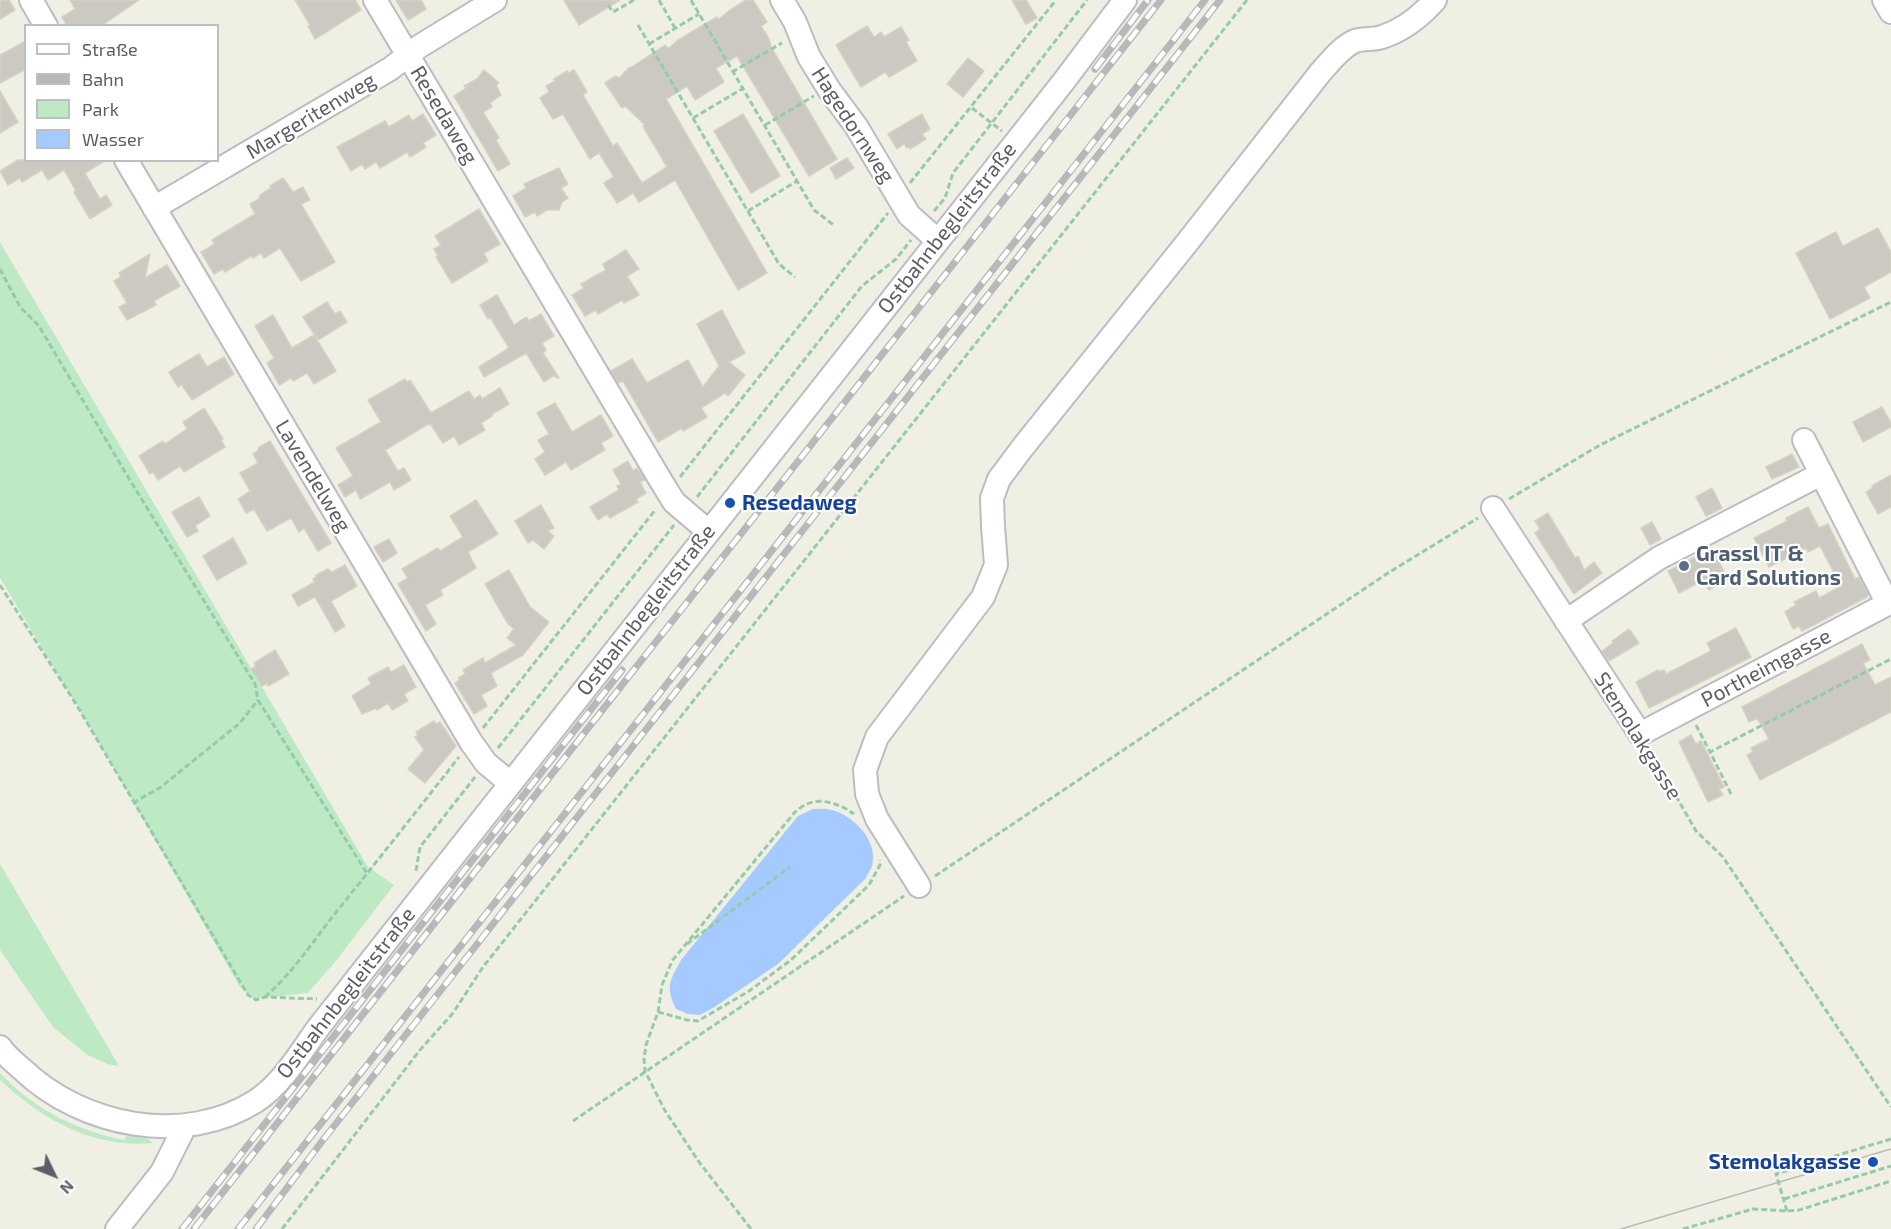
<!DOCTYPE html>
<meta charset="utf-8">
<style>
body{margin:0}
#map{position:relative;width:1891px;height:1229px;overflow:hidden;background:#f0efe4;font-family:"Exo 2",sans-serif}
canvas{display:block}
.legend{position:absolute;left:24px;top:24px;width:195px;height:138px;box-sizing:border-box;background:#fff;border:2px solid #bebfc2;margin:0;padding:8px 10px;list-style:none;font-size:18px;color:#5c5f66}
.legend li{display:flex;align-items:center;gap:12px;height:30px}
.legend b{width:30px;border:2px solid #bebfc2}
.north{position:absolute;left:24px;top:1145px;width:60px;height:60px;-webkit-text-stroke:4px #fff;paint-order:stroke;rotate:133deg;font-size:16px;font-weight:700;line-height:24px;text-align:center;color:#5c5f66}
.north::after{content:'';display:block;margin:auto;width:21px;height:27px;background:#5c5f66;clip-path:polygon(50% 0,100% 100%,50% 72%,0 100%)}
</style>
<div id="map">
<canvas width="1891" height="1229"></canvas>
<ul class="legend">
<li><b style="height:8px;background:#fff"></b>Straße</li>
<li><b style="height:8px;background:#b7b8b9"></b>Bahn</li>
<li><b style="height:16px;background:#bee9c5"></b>Park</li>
<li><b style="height:16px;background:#a5caff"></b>Wasser</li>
</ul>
<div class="north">N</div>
</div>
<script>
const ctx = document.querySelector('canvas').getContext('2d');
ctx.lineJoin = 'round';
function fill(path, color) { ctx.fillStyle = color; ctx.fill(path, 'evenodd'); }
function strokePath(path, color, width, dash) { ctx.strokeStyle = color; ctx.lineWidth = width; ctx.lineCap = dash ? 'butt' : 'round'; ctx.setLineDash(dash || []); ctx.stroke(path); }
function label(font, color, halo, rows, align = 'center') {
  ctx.font = font + ' "Exo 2",sans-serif'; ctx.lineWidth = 4.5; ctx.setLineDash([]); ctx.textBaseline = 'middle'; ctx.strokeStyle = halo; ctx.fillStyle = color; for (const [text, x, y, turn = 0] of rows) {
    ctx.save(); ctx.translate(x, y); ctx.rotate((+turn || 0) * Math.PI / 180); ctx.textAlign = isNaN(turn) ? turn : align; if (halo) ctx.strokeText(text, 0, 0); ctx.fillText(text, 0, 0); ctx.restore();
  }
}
const green = new Path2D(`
 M0 242 368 867 394 885 335 962 308 993 253 999 240 987 87 722 0 578Z
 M0 864 119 1066 107 1064 86 1054 53 1027 0 950Z
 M0 1073C34 1109 77 1131 125 1140L127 1133 142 1135 153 1143C94 1149 41 1119 0 1080Z`);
const water = new Path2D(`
 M813 809C819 809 826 808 832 810 854 816 879 841 872 866 871 870 867 875 865 879L778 964 713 1008 700 1015 688 1014 676 1009C665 986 670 981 681 960L798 816Z`);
const building = new Path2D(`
 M0 0H9L15 10 0 19Z
 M70 0H139L101 26H67L62 17 75 9Z
 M295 0H355L361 10 315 39 308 26 310 25Z
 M396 0H421L426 9 408 20Z
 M564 0H620L579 25Z
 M746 0H753L767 22 761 26 769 39 771 47 837 159 809 176 737 56 716 68 724 82 695 100 687 86 666 99 767 273 738 290 675 180 639 202 633 193 617 203 604 183 614 177 599 153 590 159 563 114 553 119 540 98 549 92 546 86 555 81 554 79 567 71 568 73 574 70 587 92 583 95 613 146 617 143 642 183 667 167 643 126 645 125 625 106 622 108 605 83 616 76 619 78 629 68 632 67 665 45 668 49 678 40 717 17 719 19 730 10Z
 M1012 0H1026L1037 18 1026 24Z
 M867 26 874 37 881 32 884 37 901 27 909 40 906 42 917 61 889 77 885 72 861 87 836 45Z
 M26 41V69L0 83V55Z
 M968 58 984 71 963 97 947 84Z
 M484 70 499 83 496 85 501 95 490 103 492 107 483 112 499 138 496 140 510 164 498 171 454 96 466 88 464 86 477 79Z
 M0 91 18 122 0 133Z
 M423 114 436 135 423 143 426 147 410 157 407 152 380 168 376 162 365 169 362 164 351 171 337 147 385 121 389 127 409 115 412 121Z
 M743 114 780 176 751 193 714 131Z
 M922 114 930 129 922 134 926 139 910 149 909 147 907 148 904 144 897 149 888 134Z
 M847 158 854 168 836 179 830 168Z
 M18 160H106L85 173 100 199 106 195 112 205 90 219 74 192 76 191 64 170 48 180 42 170 22 182 20 178 8 185 0 171Z
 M559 168 568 184 561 188 568 198 562 202 559 210H547L537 216 535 212 525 217 513 196 526 188 524 184Z
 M283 178 293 192 303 187 310 200 301 204 335 262 301 281 280 248 264 258 261 253 253 258 251 256 225 272 223 269 214 274 201 252 215 244 212 240 255 214 250 204 259 199 260 195 271 188 270 186Z
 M479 209 500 244 484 253 488 261 452 283 436 257 438 256 434 249 441 245 435 236Z
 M1878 228 1891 252V272L1864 287 1870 298 1830 319 1796 253 1836 232 1843 246Z
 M626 250 639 269 627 276 639 295 624 303 622 300 598 314 596 310 585 316 572 295 584 288 581 284 606 270 603 264Z
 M150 254 145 278 167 265 180 286 154 301 156 305 127 320 119 307 127 303 114 281 121 277 119 273Z
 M497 295 514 325 526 317 529 321 541 314 554 336 542 343 546 350 543 353 559 378 553 376 544 382 526 353 484 377 479 367 509 348 490 317 488 319 480 305Z
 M327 302 335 314 340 311 347 322 318 340 303 317Z
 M722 310 745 353 729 362 745 375 728 396 725 393 701 408 707 417 683 431 682 428 658 442 623 381 618 383 611 371 632 359 647 383 688 360 703 387 719 366 697 324Z
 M273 315 292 348 314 335 336 371 314 384 307 373 293 381 291 378 279 385 267 363 274 358 255 326Z
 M199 354 207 367 224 357 234 374 192 400 182 385 178 387 169 372Z
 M405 379 407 382 410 380 431 413 469 391 474 399 480 395 482 399 500 388 509 404 492 414V416L481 423 485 430 459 445 454 436 443 443 430 423 385 450 398 471 404 468 411 480 394 490 390 482 360 499 356 490 345 497 338 485 353 476 336 448 381 422 368 400Z
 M555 403 572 432 601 415 613 436 601 443 605 450 571 470 566 462 545 475 535 459 545 452 538 440 549 434 537 413Z
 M1882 407 1891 423V427L1863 442 1853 422Z
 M204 408 223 439 221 440 225 447 184 472 180 466 158 480 153 472 150 474 139 456 163 441 165 444 187 429 183 422Z
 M270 441 331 543 318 551 304 528 299 532 291 518 267 531 254 509 246 513 238 499 250 491 240 473 258 463 253 454 259 450 258 448Z
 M1792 454 1799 467 1772 479 1766 467Z
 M628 461 633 471 637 468 645 480 640 482 646 493 636 499 638 502 610 518 607 514 598 520 590 507 619 490 617 486 621 484 613 470Z
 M1891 475V507L1878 514 1866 492 1873 488 1872 486Z
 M1712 488 1722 508 1706 516 1696 497Z
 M199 497 210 516 195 526 198 531 187 537 172 512Z
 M476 500 498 534 468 552 476 568 440 590 443 595 425 605 436 624 426 631 398 584 408 578 402 569 438 548 440 551 463 537 450 516Z
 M541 505 554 528 548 531 554 536 544 549 533 540 528 543 515 521Z
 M1808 507 1819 528 1828 524 1855 579 1859 577 1868 594 1867 597 1802 631 1799 626 1793 629 1785 612 1796 605 1794 602 1816 591 1819 598 1841 586 1820 546 1808 552 1806 548 1769 567 1754 538 1787 521 1786 518Z
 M1548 513 1575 558 1578 556 1584 570 1594 562 1602 573 1574 594 1535 533 1540 529 1535 521Z
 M1652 522 1661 539 1650 545 1641 528Z
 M233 538 247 563 217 580 203 556Z
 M389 539 397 553 383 562 374 547Z
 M1712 548 1728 579 1709 590 1704 580 1679 593 1668 571Z
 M345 565 357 586 331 601 345 626 335 632 315 597 298 606 292 595 315 582 313 579 316 577V575L328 569 332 572Z
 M509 570 530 607 549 622 523 655 491 673 497 686 481 695 487 706 474 714 455 683 460 680 458 678 465 674 463 670 483 658 485 663 516 645 507 638 514 629 508 624 485 584Z
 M1736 628 1751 657 1649 708 1636 682 1658 670 1659 672 1664 670 1666 674 1711 651 1707 643Z
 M1629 629 1639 643 1609 661 1602 651 1613 643 1612 641Z
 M1862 644 1870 660 1863 663 1875 685 1891 677V712L1760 780 1747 755 1753 752 1751 748 1769 739 1757 718 1749 722 1742 707Z
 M275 650 289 674 268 686 267 683 262 686 251 669 256 666 254 663Z
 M404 665 416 687 404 694 408 701 392 710 388 703 377 710 376 708 362 714 352 696 371 684 368 678 388 667 391 672Z
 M434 721 436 724 440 722 456 746 425 783 408 769 424 750 415 737 418 735 416 732Z
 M1691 735 1696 744 1701 741 1724 787 1719 789 1723 795 1708 802 1679 742Z`);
const path = new Path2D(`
 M659 0 675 28
 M691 0 814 210 835 226
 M608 5 613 12 634 0
 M638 25 779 264 795 277
 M649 44 699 14
 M732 72 782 43
 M972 108 1002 131
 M693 118 742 89
 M765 125 814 96
 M910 183 1056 0
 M748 211 797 181
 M934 211 945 198 953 173 1087 0
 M0 269 20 307 39 326 125 472 255 684 258 700 368 875
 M680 477 888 213
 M697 497 862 286 896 259 911 240
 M1509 499 1600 445 1891 302
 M0 585 76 704 248 995 256 1000 265 997 317 999
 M1696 725 1710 752
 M483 728 656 509
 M498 748 674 525
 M1649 749 1696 831 1723 857 1891 1107
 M1731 794 1710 752 1891 659
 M133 803 161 787 240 723 258 700
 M416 871 420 847 475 777
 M935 876 1388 573 1478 518
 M687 944 790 867
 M265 997C296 970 316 936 342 905 381 856 420 807 459 757
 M658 1012 687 1020 698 1021 749 991 791 960 869 885 880 865V860
 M573 1121 904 896
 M1784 1199 1891 1166
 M1787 1211 1776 1174 1891 1139
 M282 1229 420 1050 453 1013 483 967 1247 0
 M751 1229 699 1162 664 1109 645 1071 644 1060 646 1045 658 1012 662 985 672 961 795 812C798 810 803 805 807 804 822 797 842 805 854 814
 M1683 1229 1753 1209 1787 1211 1799 1210 1891 1181`);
const minor = new Path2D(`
 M31 0 46 26
 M375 0 661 481 674 502 708 531
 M782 0 795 22 809 57 830 91 856 126 909 215 937 240
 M1884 0 1891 12
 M126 160 471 742 486 763 510 783
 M154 208 390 69 420 46 495 0
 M1804 440 1888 604
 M1493 508 1640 734 1891 602
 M1566 621 1659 558 1821 474
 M919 886 877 819 867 794 865 770 877 737 983 597 996 565 993 526 992 498 999 479 1023 447 1186 244 1320 73C1330 62 1341 47 1355 41 1363 38 1374 40 1382 37 1404 30 1420 17 1435 0
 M0 1047C6 1056 15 1063 23 1070 82 1126 184 1147 256 1101 283 1083 300 1053 318 1028L1064 81 1125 0
 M117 1229 162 1172 185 1126`);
const tram = new Path2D(`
 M1621 1229 1891 1149`);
const rail = new Path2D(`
 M1095 69 1148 0
 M182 1229 622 670
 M194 1229 1161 0
 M238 1229 1205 0
 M256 1229 323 1140 1220 0`);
const markers = [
 [730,503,6,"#1a4fb4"],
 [1684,566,6,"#5c6f8a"],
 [1873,1162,6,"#1a4fb4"]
];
const streetNames = [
 ["Resedaweg",444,115,59],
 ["Margeritenweg",311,116,-31],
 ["Hagedornweg",853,125,57],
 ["Ostbahnbegleitstraße",947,228,-52],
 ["Lavendelweg",313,476,59],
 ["Ostbahnbegleitstraße",646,610,-52],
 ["Portheimgasse",1766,668,-28],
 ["Stemolakgasse",1638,736,58],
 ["Ostbahnbegleitstraße",346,993,-52]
];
const transitNames = [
 ["Resedaweg",742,503],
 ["Stemolakgasse",1861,1162,"right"]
];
const serviceNames = [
 ["Grassl IT &",1696,554],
 ["Card Solutions",1696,578]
];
fill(green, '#bee9c5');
fill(water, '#a5caff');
fill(building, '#cbc9c1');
strokePath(building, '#d5d2c2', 1.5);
strokePath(minor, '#bcbdc4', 26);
strokePath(path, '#96caad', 3, [6, 3]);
strokePath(minor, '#fff', 22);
strokePath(tram, '#b7b8b9', 1.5);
strokePath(rail, '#b7b8b9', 7);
strokePath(rail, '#fff', 4.5, [14]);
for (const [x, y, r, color] of markers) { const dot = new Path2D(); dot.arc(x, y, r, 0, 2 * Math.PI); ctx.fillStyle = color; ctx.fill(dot); strokePath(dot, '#fff', 2); }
label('21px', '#5c5f66', '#fff', streetNames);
label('bold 21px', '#164399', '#fff', transitNames, 'left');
label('bold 21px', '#4e5e75', '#fff', serviceNames, 'left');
</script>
